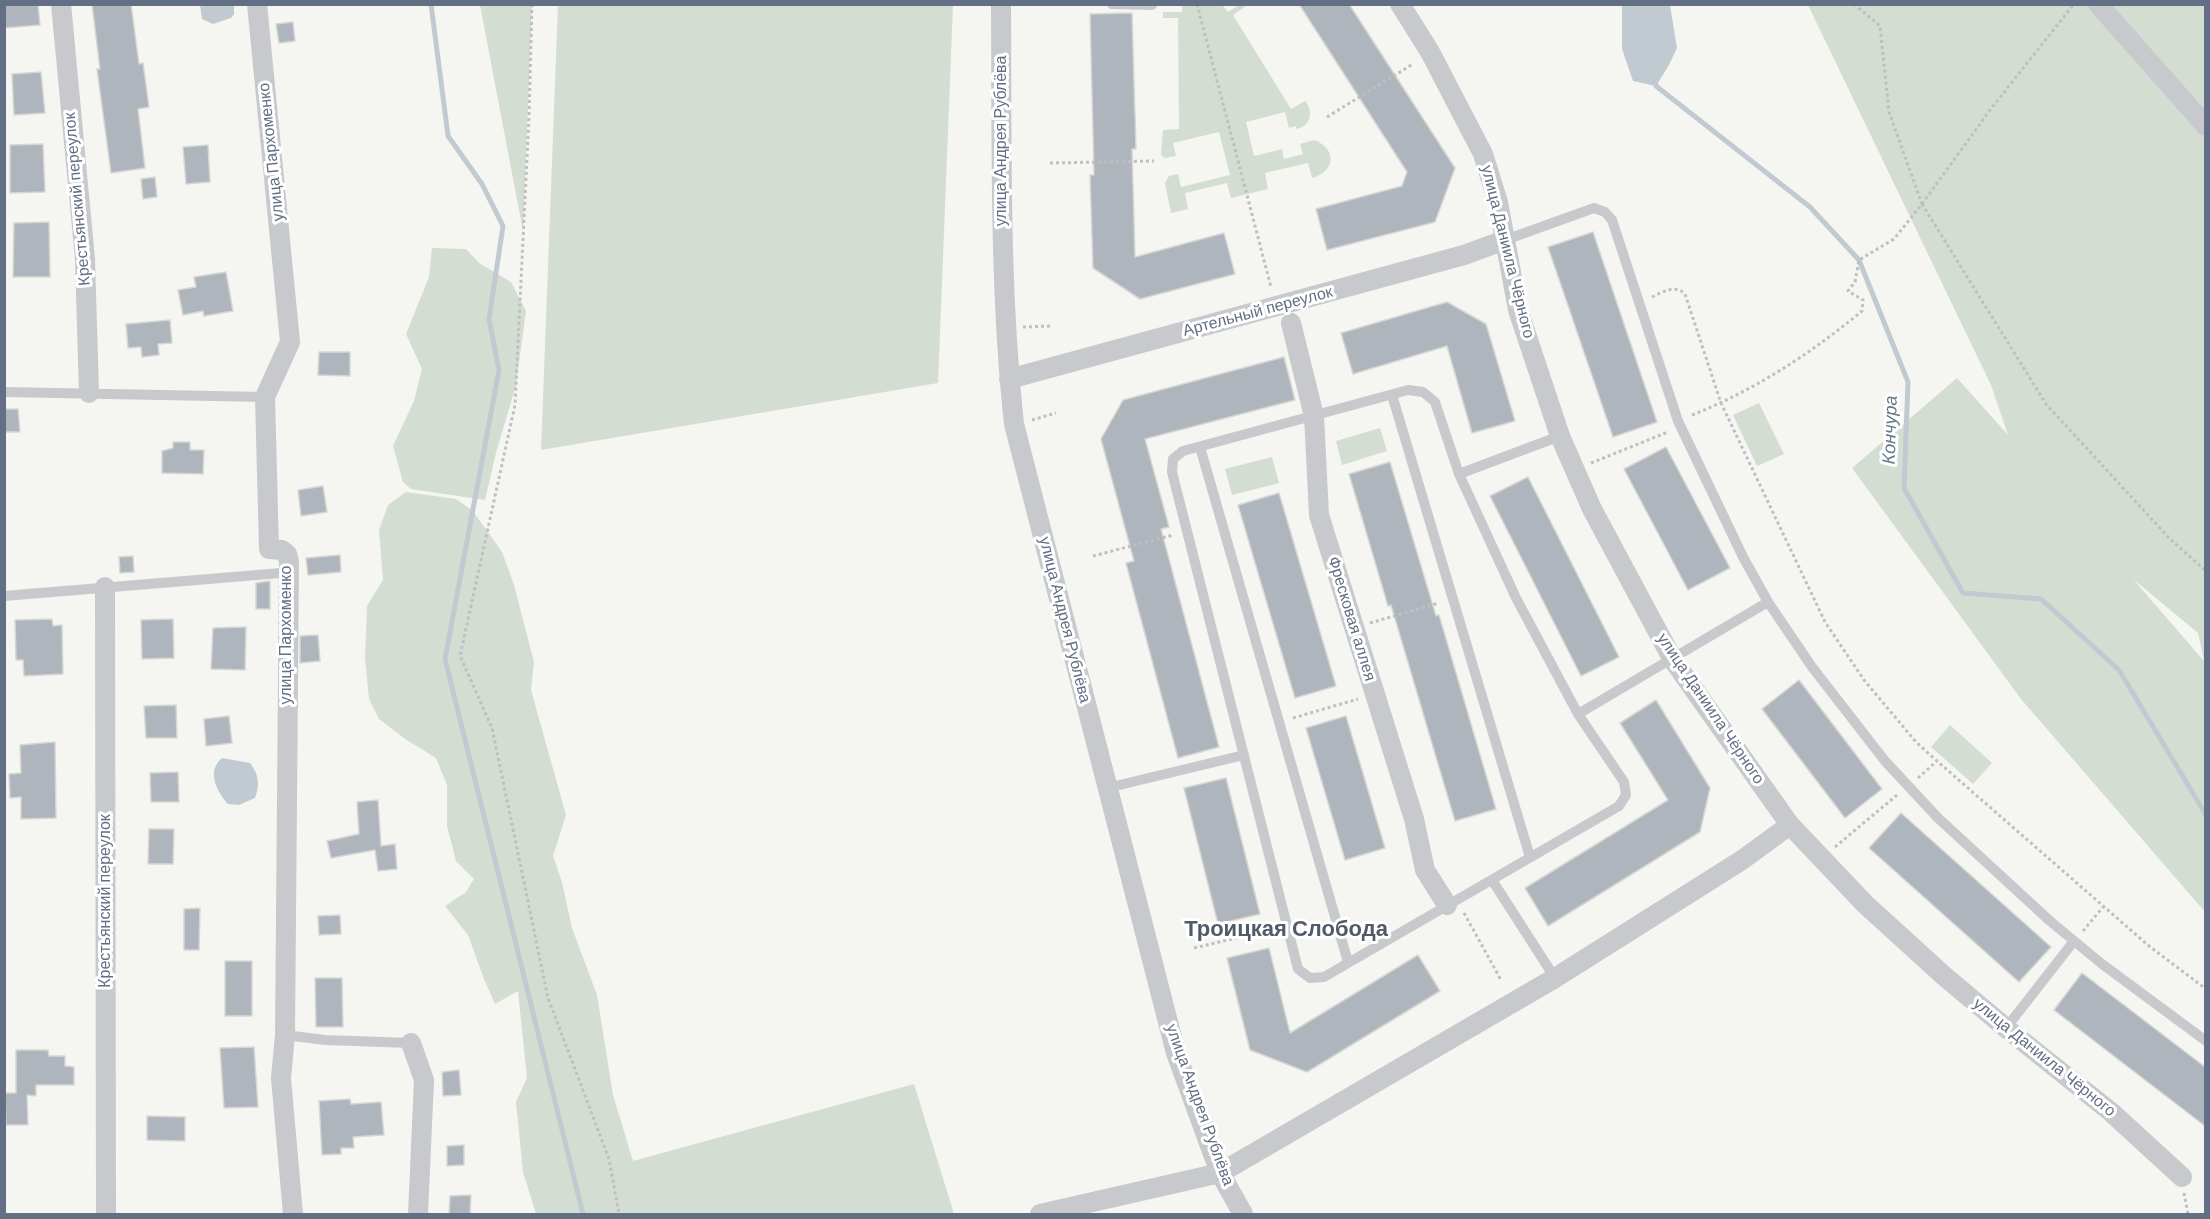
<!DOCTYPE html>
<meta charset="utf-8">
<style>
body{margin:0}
#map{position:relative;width:2210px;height:1219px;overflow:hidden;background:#f5f6f1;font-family:"DM Sans",sans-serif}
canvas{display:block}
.frame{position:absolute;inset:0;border:6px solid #636f84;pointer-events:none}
</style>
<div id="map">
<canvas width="2210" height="1219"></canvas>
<div class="frame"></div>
</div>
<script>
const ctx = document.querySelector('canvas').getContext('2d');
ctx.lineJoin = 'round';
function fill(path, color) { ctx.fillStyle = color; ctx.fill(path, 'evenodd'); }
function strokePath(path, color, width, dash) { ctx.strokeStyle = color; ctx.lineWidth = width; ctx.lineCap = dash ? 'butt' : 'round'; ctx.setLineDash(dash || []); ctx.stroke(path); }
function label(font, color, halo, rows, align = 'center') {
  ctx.font = font + ' "DM Sans",sans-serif'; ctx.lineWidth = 6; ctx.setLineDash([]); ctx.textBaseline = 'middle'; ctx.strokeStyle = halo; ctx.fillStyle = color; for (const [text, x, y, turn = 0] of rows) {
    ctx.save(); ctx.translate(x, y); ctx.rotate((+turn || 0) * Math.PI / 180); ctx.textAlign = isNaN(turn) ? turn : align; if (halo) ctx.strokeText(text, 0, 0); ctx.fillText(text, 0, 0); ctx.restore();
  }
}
const green = new Path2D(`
 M480 5H532L523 231Z
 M558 5H953L938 383 541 450Z
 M1222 5 1228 12 1239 5H1244L1246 6 1233 15 1291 109 1305 101C1314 112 1311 126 1296 129V126L1289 128 1285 112 1246 122 1254 156 1282 149 1284 159 1303 154 1300 144 1314 140C1338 149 1335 172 1312 178L1308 163 1265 173 1268 189 1231 198 1227 183 1185 193 1188 209 1171 213 1165 183 1169 176 1178 174 1181 187 1230 175 1219 132 1173 143 1176 156 1165 158 1161 155 1163 130 1179 129 1178 18H1163V12H1182V5Z
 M1808 5H2205V912L2021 699 1852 468 1957 378 2008 435 1991 385ZM2133 579 2198 633 2204 661Z
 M432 248 466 249 479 263 511 282 526 311 516 385 496 453 485 500 411 489 403 482 393 446 414 401 422 369 406 334 429 277Z
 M1759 403 1784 454 1757 466 1733 415Z
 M1380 428 1387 451 1342 465 1336 441Z
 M1272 457 1279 483 1232 495 1225 469Z
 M406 492 456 499 473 511 502 552 514 585 534 662 531 690 566 815 553 856 562 882 572 928 597 995 613 1095 633 1161 914 1084 954 1214H536L523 1172 516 1102 527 1078 518 991 495 1004 484 979 468 935 445 906 466 892 474 879 456 861 447 826V785L436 758 405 739 379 719 369 699 365 658 367 606 383 580 379 530 388 505Z
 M1950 725 1992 763 1973 784 1931 747Z`);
const water = new Path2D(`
 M200 5H234V14L231 18 213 24 202 19Z
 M1622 5H1670L1677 48 1669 65 1656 86 1633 81 1622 49Z
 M222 758 250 763C259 775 260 784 255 798L239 805 228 804C217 792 206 771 222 758Z`);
const stream = new Path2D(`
 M431 4 448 136 482 184 503 226 489 319 499 370 445 659 583 1214
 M1655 79 1656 86 1810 207 1859 260 1908 382 1904 488 1963 593 2041 599 2119 670 2206 815`);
const building = new Path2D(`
 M14 4H38L40 25 4 28V5Z
 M92 4H131L139 64 143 63 149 107 138 109 145 168 111 173 97 69H100Z
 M1299 4H1349L1455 168 1435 222 1327 250 1316 209 1402 186 1407 172Z
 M1132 13 1136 149H1132L1135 257 1224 233 1235 274 1140 299 1093 268 1090 175H1094L1090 14Z
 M293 22 295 41 279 43 276 24Z
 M41 72 45 113 14 115 12 74Z
 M43 144 45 192 10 193V145Z
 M208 145 210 182 186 184 183 147Z
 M155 177 157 197 143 199 141 179Z
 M49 222 50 277H13L14 223Z
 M1593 232 1657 422 1613 437 1548 247Z
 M226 272 233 311 204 316 203 311 183 315 178 290 196 287 194 277Z
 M1447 302 1486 324 1515 421 1472 433 1447 346 1353 374 1341 333Z
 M170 320 172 343 158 344 159 355 142 357 141 347 128 348 126 324Z
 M319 352H350V376L318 375Z
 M1284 357 1295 400 1145 439 1169 527 1161 529 1219 747 1178 758 1126 563 1134 561 1101 439 1123 400Z
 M4 409H18L20 432H4Z
 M173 442H190V450H204L203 474 162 473V451L173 448Z
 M1666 447 1730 568 1688 590 1624 469Z
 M1390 462 1436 616 1439 615 1496 809 1455 821 1391 605 1388 606 1349 474Z
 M1528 477 1619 657 1581 676 1490 496Z
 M323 486 327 512 301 516 298 490Z
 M1279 493 1336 686 1295 698 1238 505Z
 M340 555 341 572 308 575 306 558Z
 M133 556 134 572 120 573 119 557Z
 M270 581V609H256V583Z
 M52 619 53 626 62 625 63 674 24 676 23 660H16L15 620Z
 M173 619 174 658 142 659 141 620Z
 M246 627 245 670 211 669 213 628Z
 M318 635 320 661 300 663V636Z
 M1799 680 1882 789 1845 818 1762 709Z
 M1656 700 1710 788 1700 832 1548 926 1525 888 1668 800 1620 723Z
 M176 705 177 738H146L144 706Z
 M229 716 232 743 206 746 204 719Z
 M1346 716 1385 848 1345 860 1306 728Z
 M55 742 56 818 21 819V797L10 798 9 774 21 773 20 745Z
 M178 772 179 802H151L150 773Z
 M1226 778 1260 914 1218 924 1184 788Z
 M378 800 381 846 395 844 397 869 378 871 375 850 331 858 327 841 359 834 357 802Z
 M1901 813 2051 947 2019 982 1869 848Z
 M149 829H174L173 864H148Z
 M200 908 199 950H184V909Z
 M340 915 341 934 319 935 318 916Z
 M1269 948 1290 1033 1418 955 1440 991 1307 1072 1250 1050 1227 958Z
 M225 961H252V1016H225Z
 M2082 973 2205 1067V1126L2054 1010Z
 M315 978H342L343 1027H316Z
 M254 1047 258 1107 224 1108 220 1048Z
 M16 1050H48L49 1056H65V1066L74 1067V1085H36V1096L27 1095 28 1125H6L5 1093H16Z
 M459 1070 461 1095 443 1096 442 1072Z
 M350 1099 351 1104 381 1102 384 1135 353 1137 354 1148H341V1154L322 1155 319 1101Z
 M147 1116 185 1117V1141L147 1140Z
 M464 1145V1165L447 1166V1146Z
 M471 1195 470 1215H449L450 1196Z`);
const path = new Path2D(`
 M532 4 529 116 515 405 460 656 492 728 548 998 609 1159 619 1214
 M1197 4 1271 287
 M1854 4 1880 26 1889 112 1922 204
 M1327 117 1413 64
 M1050 163 1154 161
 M1922 204 1990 110 2074 4
 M1652 297C1663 292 1675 284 1685 294L1721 403 1825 622 1864 680 1916 742 1937 761 2149 946 2206 989
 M1023 327 1051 326
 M1692 415C1755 390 1810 354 1862 311L1863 300 1848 291 1855 282 1859 260 1894 239 1922 204 2046 404 2169 538 2206 571
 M1032 420 1056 413
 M1591 463 1668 432
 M1093 556 1173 535
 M1370 623 1439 603
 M1293 718 1358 699
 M1918 778 1937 761
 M1835 847 1897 795
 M1464 913 1501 980
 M2083 931 2103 907
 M1194 948 1274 929
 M2184 1193 2188 1214`);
const lane = new Path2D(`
 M1112 4 1152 5
 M1505 240 1594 208 1605 212 1612 220 1678 421 1743 557 1768 602 1578 714
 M1408 390 1423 392 1435 402 1459 474 1516 598 1578 714 1624 782 1626 795 1619 806 1324 977 1310 978 1298 969 1172 472 1173 459 1183 451Z
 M4 392 265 397
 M1392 395 1530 857
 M1200 447 1348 962
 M1459 474 1560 436
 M4 596 281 573 287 565
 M1768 602 1812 667 1885 761 1938 818 2050 921 2102 964 2206 1041
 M1107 788 1244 755
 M1492 880 1555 978
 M2006 1028 2074 941
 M285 1035 325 1040 411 1043`);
const street = new Path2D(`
 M61 4 85 259 89 393
 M257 4 290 342 265 397 269 549 282 550 287 554 289 562 285 1035 281 1078 293 1214
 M1001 4C1002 144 999 285 1014 424L1176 1053 1220 1173 1243 1214
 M1400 4 1430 52 1483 154 1498 202 1518 310 1560 436 1592 509 1673 660 1790 825 1865 904 1943 975 2006 1028 2111 1112 2182 1177
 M2098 4 2206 126
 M1291 323 1314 416 1319 515 1414 819 1425 870 1447 905
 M1009 379 1464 255 1505 240
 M105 587 106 1214
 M411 1043 424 1080 418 1214
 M1040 1214 1220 1173 1555 978 1742 860 1790 825`);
const streetNames = [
 ["улица Андрея Рублёва",1002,141,-90],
 ["улица Пархоменко",272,152,-96],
 ["Крестьянский переулок",78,199,-95],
 ["улица Даниила Чёрного",1507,252,76],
 ["Артельный переулок",1258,312,-15],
 ["Фресковая аллея",1351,619,73],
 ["улица Андрея Рублёва",1064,620,76],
 ["улица Пархоменко",287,635,-90],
 ["улица Даниила Чёрного",1710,709,56],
 ["Крестьянский переулок",106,901,-90],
 ["улица Даниила Чёрного",2044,1058,39],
 ["улица Андрея Рублёва",1199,1105,70]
];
const waterNames = [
 ["Кончура",1891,430,-88]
];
const districtNames = [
 ["Троицкая Слобода",1286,930]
];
fill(green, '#d4ddd2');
fill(water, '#c2cad1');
strokePath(stream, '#c2cad1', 5);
fill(building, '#afb5bc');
strokePath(building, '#d6d7d4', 1.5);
strokePath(path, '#bebfc2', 3, [3, 3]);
strokePath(lane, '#c7c9cd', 10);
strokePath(street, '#c7c9cd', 20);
label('16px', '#636f84', '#fff', streetNames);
label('italic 18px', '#637888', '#fff', waterNames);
label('bold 22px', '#515a69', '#fff', districtNames);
</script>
